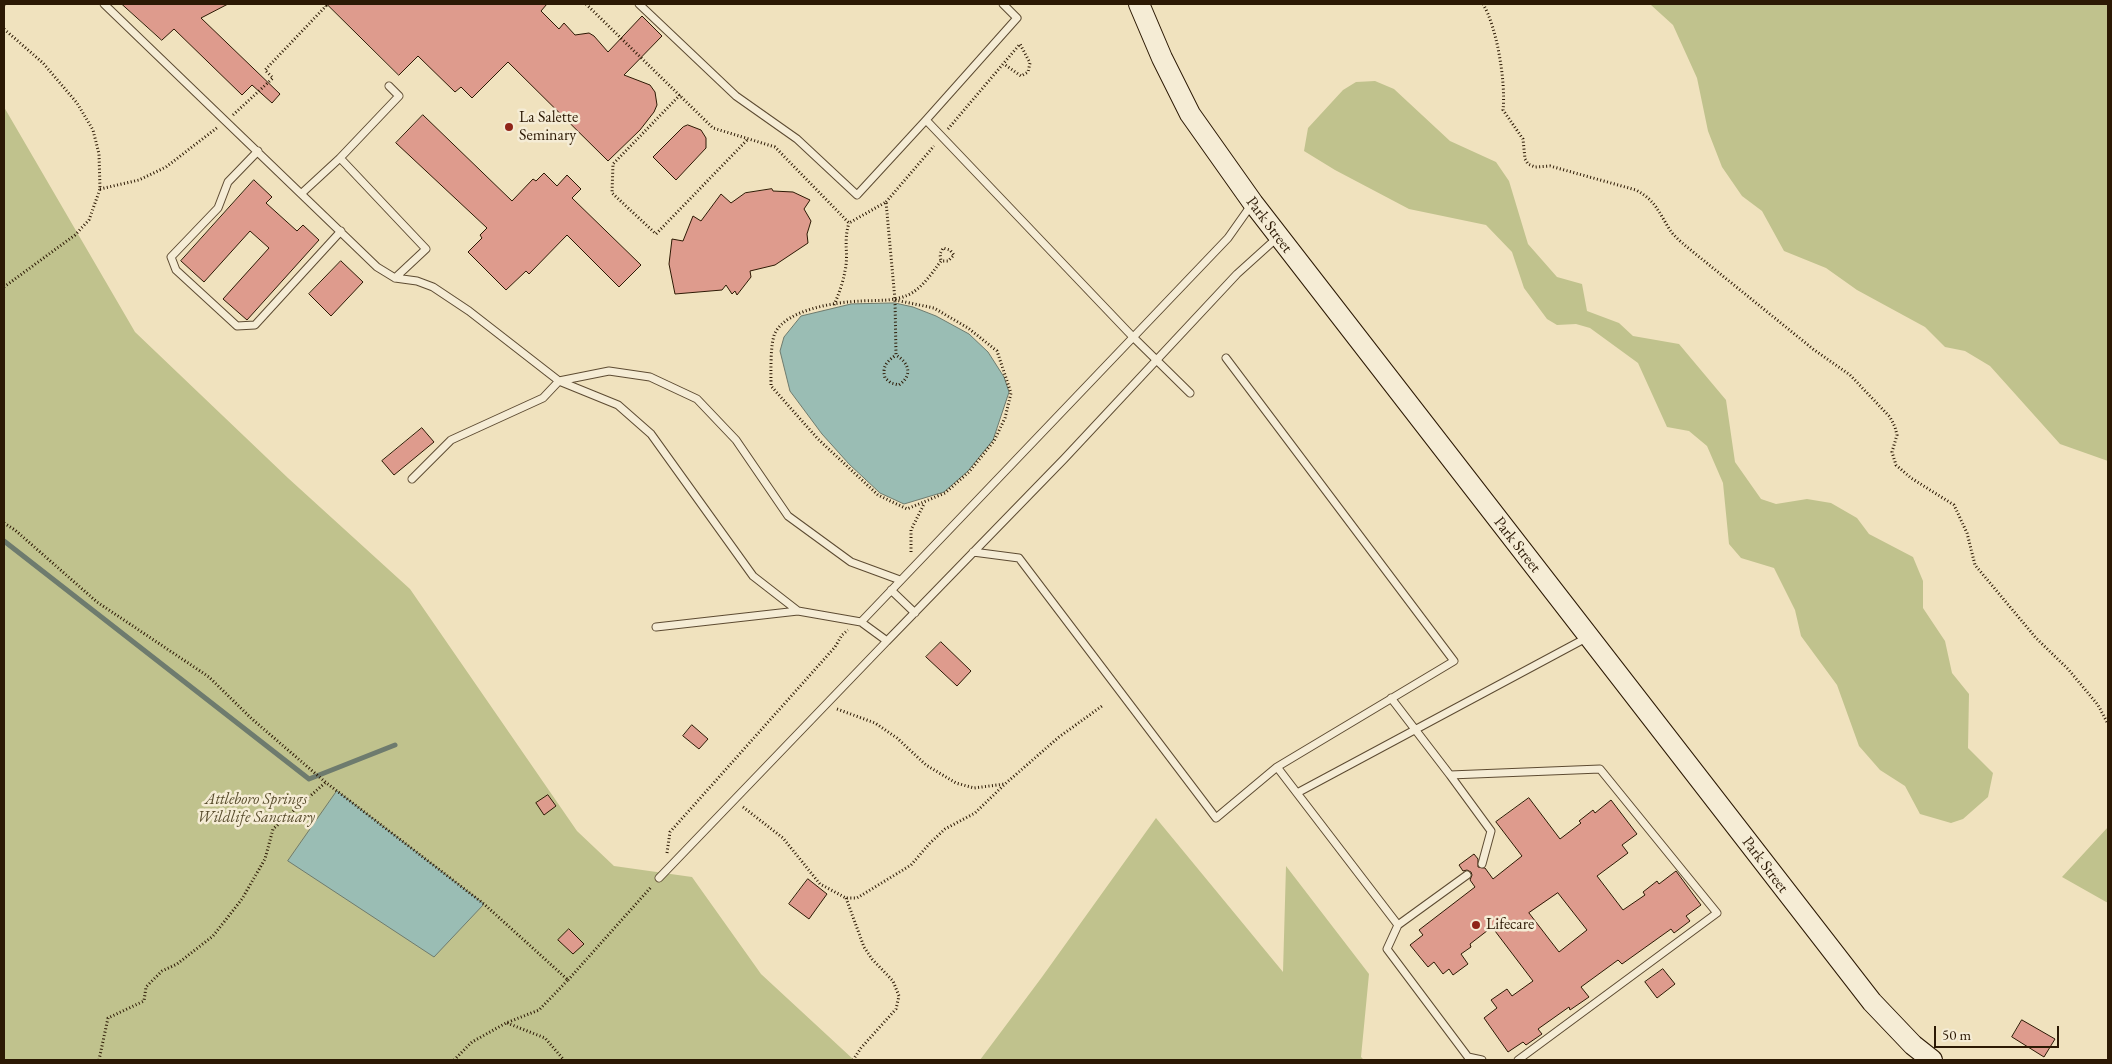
<!DOCTYPE html>
<style>
body{margin:0}
#map{position:relative;width:2112px;height:1064px;overflow:hidden;background:#f0e2be;font-family:"EB Garamond",serif}
canvas{display:block}
.frame{position:absolute;inset:0;border:5px solid #2c1904;pointer-events:none}
.scale{position:absolute;left:1934px;top:1026px;width:125px;height:22px;box-sizing:border-box;border:2px solid #2c1904;border-top:0;padding-left:6px;font-size:15px;line-height:18px;white-space:nowrap;color:#2c1904;-webkit-text-stroke:4px #f5ecd5;paint-order:stroke}
</style>
<div id="map">
<canvas width="2112" height="1064"></canvas>
<div class="frame"></div>
<div class="scale">50 m</div>
</div>
<script>
const ctx = document.querySelector('canvas').getContext('2d');
ctx.lineJoin = 'round';
function fill(path, color) { ctx.fillStyle = color; ctx.fill(path, 'evenodd'); }
function strokePath(path, color, width, dash) { ctx.strokeStyle = color; ctx.lineWidth = width; ctx.lineCap = dash ? 'butt' : 'round'; ctx.setLineDash(dash || []); ctx.stroke(path); }
function label(font, color, halo, rows, align = 'center') {
  ctx.font = font + ' "EB Garamond",serif'; ctx.lineWidth = 5; ctx.setLineDash([]); ctx.textBaseline = 'middle'; ctx.strokeStyle = halo; ctx.fillStyle = color; for (const [text, x, y, turn = 0] of rows) {
    ctx.save(); ctx.translate(x, y); ctx.rotate((+turn || 0) * Math.PI / 180); ctx.textAlign = isNaN(turn) ? turn : align; if (halo) ctx.strokeText(text, 0, 0); ctx.fillText(text, 0, 0); ctx.restore();
  }
}
const green = new Path2D(`
 M1644 4H2108V461L2060 444 1990 366 1965 351 1945 347 1925 327 1857 290 1826 268 1784 251 1762 211 1742 196 1722 167 1708 131 1697 78 1673 25 1651 5Z
 M1375 81 1394 89 1450 141 1496 162 1509 181 1528 244 1557 277 1582 284 1587 311 1619 323 1633 336 1679 344 1726 400 1735 462 1761 499 1776 504 1807 499 1831 503 1857 518 1869 534 1913 557 1923 581V608L1945 641 1952 673 1969 694 1968 748 1993 773 1988 797 1963 819 1951 823 1920 814 1905 786 1880 770 1859 746 1837 685 1801 636 1795 610 1774 568 1741 558 1729 544 1723 483 1707 446 1689 431 1667 427 1638 363 1590 328 1576 324 1557 325 1547 319 1524 288 1512 252 1486 225 1409 209 1335 170 1304 151 1308 128 1343 90 1356 82Z
 M4 107 135 332 288 478 410 589 577 831 614 866 692 877 761 974 854 1060H4Z
 M1156 818 1283 972 1286 866 1369 974 1361 1057 1364 1060H980L1042 977Z
 M2108 827V903L2062 877Z`);
const water = new Path2D(`
 M895 303 913 307 936 316 969 334 988 352 1004 377 1009 392 993 440 968 471 944 492 904 504 880 493 849 464 822 434 790 391 780 351 784 337 801 316 851 304Z
 M337 791 484 904 434 957 288 861Z`);
const stream = new Path2D(`
 M4 541 309 779 395 745`);
const building = new Path2D(`
 M122 4H228L201 18 280 94 272 103 252 85 242 95 174 29 162 40Z
 M327 4H547L541 11 559 29 564 23 575 35 589 33 594 36 608 52 642 16 662 36 624 75 650 85 655 92 657 105 654 112 640 130 608 161 508 62 472 98 461 87 455 92 418 56 399 75Z
 M423 115 512 201 533 179 536 181 544 173 557 186 567 175 581 189 572 198 641 265 619 287 567 235 529 274 526 271 506 290 468 252 482 238 480 235 487 228 396 143Z
 M688 125 701 130 706 138V148L676 180 653 157 683 127Z
 M254 180 272 197 266 203 297 231 303 225 319 240 247 320 223 299 269 248 250 231 204 282 181 261Z
 M772 189 773 191 793 192 810 200 804 209 811 221 807 234 808 243 775 265 750 271 751 277 737 295 735 291 732 294 726 285 722 290 675 294 669 264 672 239 683 241 693 216 701 221 721 194 731 203 745 193Z
 M341 261 363 282 331 316 309 294Z
 M422 428 434 442 394 475 382 461Z
 M941 642 971 671 957 686 926 657Z
 M692 725 708 739 699 749 683 736Z
 M548 795 556 806 544 815 536 803Z
 M1529 798 1560 839 1581 823 1579 821 1593 810 1595 813 1611 800 1637 834 1622 845 1628 853 1597 876 1623 910 1645 895 1643 892 1657 881 1659 884 1676 871 1701 905 1686 916 1690 921 1674 933 1671 929 1622 964 1618 960 1581 987 1589 997 1570 1010 1569 1007 1538 1029 1542 1034 1526 1045 1523 1042 1508 1052 1484 1018 1497 1008 1491 1000 1507 989 1512 996 1533 981 1492 927 1470 944 1471 947 1461 954 1468 964 1453 975 1449 969 1443 974 1434 962 1428 967 1410 945 1423 935 1419 930 1475 887 1470 880 1472 875 1471 872 1467 870 1463 871 1459 865 1474 854 1478 859V867L1485 868 1493 879 1522 856 1496 822ZM1558 893 1587 930 1559 952 1529 913Z
 M808 879 827 894 809 919 789 904Z
 M569 929 584 944 573 954 558 940Z
 M1663 969 1675 984 1657 998 1645 982Z
 M2022 1020 2055 1039 2044 1057 2012 1037Z`);
const path = new Path2D(`
 M586 4 713 128 775 147 849 223 886 202 895 300 896 355C909 363 913 375 899 385L891 383 885 378C882 367 886 362 896 355
 M1483 4C1497 27 1506 83 1503 110L1523 139 1525 159 1528 164 1535 167 1550 166 1636 190C1656 201 1658 211 1670 230 1674 236 1681 242 1687 247L1813 349 1850 375 1890 417 1895 427 1897 435 1892 452 1896 465 1911 478 1954 505 1967 533 1975 565 2036 638 2068 669 2098 705 2108 724
 M4 5 6 4
 M4 29 43 63 77 103 93 130 99 154 100 189 89 220 75 235 4 287
 M680 95 613 164 612 193 656 234 748 139
 M233 115 273 78 265 70 326 6 324 4
 M948 129 1020 44 1030 63 1028 72 1021 76 1004 64
 M100 189 139 180 166 167 218 127
 M886 202 934 146
 M895 300 934 308 968 328 997 351 1011 393 1005 418 994 441 969 472 945 493 907 509 878 495 818 439 771 386C771 373 770 344 775 333 787 309 837 302 861 301 878 300 894 302 910 294 923 287 932 273 941 261H948L954 255 950 250 943 248 940 254 941 261
 M834 305C839 294 843 282 845 271 849 254 843 242 849 223
 M4 523 15 530 97 602 209 677 252 719 324 781 484 904 568 980 539 1010 506 1023 472 1042 454 1060
 M911 552V530L924 504
 M837 709 875 723 897 738 926 765 956 783 974 788 1005 784 1059 737 1102 706
 M743 807 783 838 820 884 846 898H857L911 865 930 843 945 829 975 813 1005 784
 M667 853 670 832 835 647 842 635 848 630
 M846 898 864 947 872 959 893 981 899 996 896 1009 861 1048 853 1060
 M568 980 652 886
 M507 1023 545 1038 564 1060
 M99 1060 108 1018 144 1001 146 987 162 971 177 964 213 936 242 899 265 859 273 829 326 782`);
const lane = new Path2D(`
 M104 4 377 267 395 278 417 281 433 287 469 311 559 381 618 405 651 434 753 576 798 611 861 622 887 641 1064 459 1237 274 1278 237
 M639 4 736 96 797 139 857 195 926 120 1017 18 1003 4
 M926 120 1132 336 1190 393
 M258 151 228 182 218 208 171 257 176 270 237 326 255 325 341 231
 M340 158 399 96 389 86
 M302 193 340 158 426 249 395 278
 M412 479 451 440 543 398 559 381 609 371 650 377 697 399 736 440 788 516 851 562 900 580
 M973 552 1019 558 1216 818 1277 767 1454 661 1226 358
 M891 590 915 613
 M861 622 1228 238 1252 204
 M656 627 798 611
 M1391 698 1450 775 1600 769 1717 913 1518 1060
 M1277 767 1398 925 1387 949 1468 1057 1482 1060
 M1450 775 1491 831 1482 864
 M1297 793 1588 637
 M659 878 887 641
 M1398 925 1467 875`);
const secondary = new Path2D(`
 M1139 4 1162 58 1190 114 1253 203 1872 1002 1913 1045 1932 1060`);
const markers = [
 [509,127,5,"#8f2418"],
 [1476,925,5,"#8f2418"]
];
const poiNames = [
 ["La Salette",519,118],
 ["Seminary",519,136],
 ["Lifecare",1486,925]
];
const streetNames = [
 ["Park Street",1269,225,53],
 ["Park Street",1517,545,52],
 ["Park Street",1765,865,53]
];
const parkNames = [
 ["Attleboro Springs",256,800],
 ["Wildlife Sanctuary",256,818]
];
fill(green, '#c0c28d');
fill(water, '#9abdb4');
strokePath(water, '#6e7b6e', 1);
strokePath(stream, '#6e7b6e', 5);
fill(building, '#de9b8d');
strokePath(building, '#2c1904', 1);
strokePath(lane, '#5d4b32', 9);
strokePath(secondary, '#2c1904', 22);
strokePath(path, '#2c1904', 3, [1, 2.5]);
strokePath(lane, '#f5ecd5', 7);
strokePath(secondary, '#f5ecd5', 20);
for (const [x, y, r, color] of markers) { const dot = new Path2D(); dot.arc(x, y, r, 0, 2 * Math.PI); ctx.fillStyle = color; ctx.fill(dot); strokePath(dot, '#f5ecd5', 2); }
label('16px', '#2c1904', '#f5ecd5', poiNames, 'left');
label('16px', '#2c1904', '#f5ecd5', streetNames);
label('italic 16px', '#584c2d', '#f5ecd5', parkNames);
</script>
